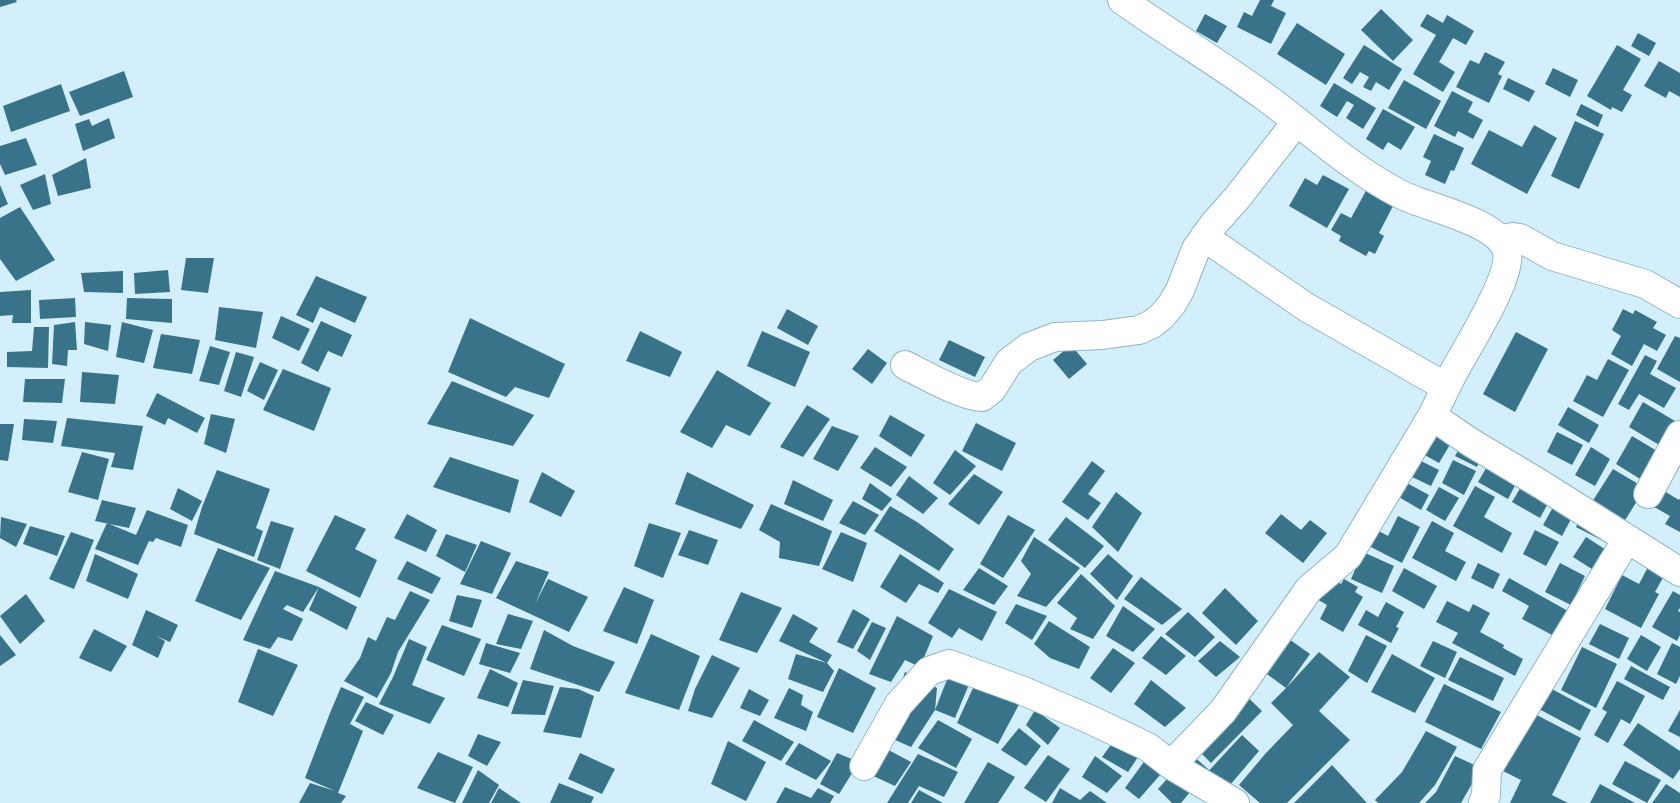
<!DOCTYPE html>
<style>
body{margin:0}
canvas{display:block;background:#d2effb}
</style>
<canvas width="1680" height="803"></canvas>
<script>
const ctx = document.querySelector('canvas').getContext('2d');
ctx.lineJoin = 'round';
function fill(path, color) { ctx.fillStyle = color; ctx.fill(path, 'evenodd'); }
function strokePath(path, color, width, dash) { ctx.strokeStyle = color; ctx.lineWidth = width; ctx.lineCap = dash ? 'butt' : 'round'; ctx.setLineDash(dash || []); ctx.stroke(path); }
const building = new Path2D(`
 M0 0H16L17 2 0 7Z
 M1260 0H1274L1271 6 1286 13 1271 44 1237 27 1244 12 1252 16Z
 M1381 9 1413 40 1393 61 1361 30Z
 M1205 14 1227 26 1217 43 1196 31Z
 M1427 14 1443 23 1447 15 1474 31 1466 45 1453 38 1439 62 1455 72 1443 92 1413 74 1436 35 1420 26Z
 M1297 23 1345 54 1326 85 1277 54Z
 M1638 33 1656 43 1649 56 1631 46Z
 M1364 45 1402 69 1389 90 1376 82 1371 91 1363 87 1369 77 1360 72 1352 84 1343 78Z
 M1617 45 1641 59 1623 90 1632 95 1622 112 1612 107 1611 110 1587 96Z
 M1485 52 1505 62 1498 74 1502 76 1489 103 1456 87 1470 60 1479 64Z
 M1659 61 1680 73V97L1669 91 1666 98 1644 86Z
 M1553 68 1578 80 1570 97 1545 84Z
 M124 71 133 97 80 116 69 92Z
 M1508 78 1535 91 1529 102 1503 89Z
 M1404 80 1441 101 1426 129 1388 108Z
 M1334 83 1376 108 1363 129 1346 118 1354 105 1347 101 1337 117 1320 106Z
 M61 84 70 111 11 132 3 106Z
 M1452 91 1473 102 1468 112 1483 120 1473 139 1458 131 1455 137 1434 126Z
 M1581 104 1603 115 1598 127 1576 115Z
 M1383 109 1415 127 1401 150 1388 142 1383 150 1366 139Z
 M109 118 115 138 83 151 75 124 89 119 92 126Z
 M1575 121 1604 134 1579 189 1551 176Z
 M1534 125 1557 138 1527 194 1471 164 1489 130 1522 147Z
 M1434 134 1464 148 1454 171 1451 170 1445 184 1425 175 1431 161 1423 157Z
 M26 138 37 165 5 175 0 164V146Z
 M86 158 91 188 58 196 52 175Z
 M45 174 51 204 33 210 20 185Z
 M1323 175 1349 189 1327 228 1289 206 1305 178 1317 185Z
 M0 185 8 204 0 208Z
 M1367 189 1394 204 1379 233 1384 236 1375 254 1369 251 1366 256 1339 241 1341 236 1331 230 1341 213 1351 218Z
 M20 207 55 260 16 281 0 259V218Z
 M186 258H214L208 293 181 290Z
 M168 270 170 292 135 294 134 273Z
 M123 271V293L84 292 81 273Z
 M316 276 367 297 355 323 320 307 313 323 296 315Z
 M31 290V323H12L13 315 0 316V292Z
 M75 298 76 317 40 319 39 300Z
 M127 298 172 299V323L126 319Z
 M219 307 263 312 256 348 215 340Z
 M787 309 818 326 808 345 777 328Z
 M1623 309 1633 314 1635 310 1657 322 1653 328 1666 335 1657 351 1644 344 1632 366 1611 354 1621 336 1612 330Z
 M281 316 310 329 299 351 272 338Z
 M470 318 565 364 549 398 515 387 506 397 448 372Z
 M321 321 352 335 342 357 328 351 318 372 301 363Z
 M75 322 77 350H68L67 366 52 364 54 325Z
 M85 322 111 325 108 351 84 344Z
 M122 322 153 330 144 363 116 357Z
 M34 327H49L48 368 7 367V352L32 351Z
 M640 331 682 352 670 377 626 361Z
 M762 331 810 352 795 387 747 366Z
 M1516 332 1548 349 1515 412 1483 394Z
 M161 334 200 340 192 374 153 368Z
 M1675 336 1680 338V382L1657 369Z
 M949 340 985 357 975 377 939 360Z
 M1071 345 1087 364 1069 379 1053 360Z
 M210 346 230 352 219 385 199 381Z
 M868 349 887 363 872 384 852 369Z
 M236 352 254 357 241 397 224 391Z
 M1645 355 1657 361 1650 374 1676 388 1664 408 1639 394 1629 410 1618 404Z
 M1608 359 1629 370 1603 417 1573 401 1587 375 1597 380Z
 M260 362 278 370 264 400 247 391Z
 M283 369 331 388 314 431 263 410Z
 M717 370 771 403 750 436 726 425 712 448 680 432Z
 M82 372 119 375 115 404 80 402Z
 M25 379H65L62 403 23 402Z
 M452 381 534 415 513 446 427 424Z
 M157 393 205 418 197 433 168 418 165 425 146 416Z
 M1643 402 1680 424 1666 449 1629 427Z
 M807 405 830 419 803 457 780 447Z
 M1568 407 1599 425 1589 443 1558 425Z
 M211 414 235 419 226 453 204 444Z
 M890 415 925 435 911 457 879 436Z
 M67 418 143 426 133 470 111 467 115 453 61 446Z
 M24 419 57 421 53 443 22 440Z
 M976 423 1016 443 1002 471 962 451Z
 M0 424H14L8 461 0 460Z
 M832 426 859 436 838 471 813 459Z
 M1436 427 1454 438 1439 463 1421 453Z
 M1557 432 1583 445 1572 465 1547 452Z
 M1632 436 1662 454 1645 482 1616 464Z
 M1464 440 1485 451 1477 467 1455 456Z
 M875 447 907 467 891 487 860 468Z
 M1591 447 1610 459 1595 486 1575 475Z
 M955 450 976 466 950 495 933 483Z
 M82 452 109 459 98 500 68 492Z
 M450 457 519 480 510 513 433 487Z
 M1492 458 1521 474 1508 499 1478 482Z
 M1419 460 1439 470 1431 486 1410 476Z
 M1453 460 1476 471 1464 495 1442 483Z
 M1092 461 1105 471 1088 494 1101 503 1088 520 1062 502Z
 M1613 469 1645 488 1624 522 1592 502Z
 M217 470 270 489 256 528 263 531 254 557 194 534 202 507Z
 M542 472 575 491 561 517 529 502Z
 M687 472 754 505 741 529 675 504Z
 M974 474 1003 492 979 525 948 504Z
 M909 476 938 498 923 514 896 495Z
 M793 480 833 500 823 521 784 504Z
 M1525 480 1552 496 1540 518 1512 502Z
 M1405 482 1429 495 1421 510 1397 496Z
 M870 483 892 499 882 511 862 499Z
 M1475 486 1495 497 1484 517 1512 533 1502 553 1453 526Z
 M1439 487 1459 498 1445 521 1426 510Z
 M178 488 202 501 192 521 170 509Z
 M1659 488 1679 500 1680 498V532L1665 524 1670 516 1649 504Z
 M1116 492 1142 513 1118 552 1092 527Z
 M102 500 136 508 129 528 95 521Z
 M1557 500 1576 510 1562 536 1543 525Z
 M853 501 879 515 865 535 839 523Z
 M771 504 832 531 819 566 779 558 780 542 759 530Z
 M890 506 917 522 954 549 939 571 874 531Z
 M147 510 188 525 181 547 156 538 153 542 149 541 138 565 95 549 107 523 136 535Z
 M407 514 437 530 426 552 394 538Z
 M1281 514 1301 530 1310 520 1327 533 1303 563 1265 533Z
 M335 515 366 529 355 549 377 560 360 598 306 571Z
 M1008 515 1035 530 1003 578 980 564Z
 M1398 516 1420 527 1402 563 1367 545 1375 529 1388 536Z
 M1 517 27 524 16 547 0 538Z
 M1066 517 1104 546 1085 568 1048 540Z
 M1581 517 1612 534 1607 543 1576 527Z
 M271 521 294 528 280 569 257 560Z
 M1432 521 1454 533 1445 551 1466 562 1456 581 1412 558Z
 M649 523 681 533 663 578 634 566Z
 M30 526 65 536 57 556 23 544Z
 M689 530 718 540 708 565 678 555Z
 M1535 530 1559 542 1546 566 1523 554Z
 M71 532 94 540 74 589 49 579Z
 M841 532 867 543 853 582 822 569Z
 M446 534 477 545 465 572 436 556Z
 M1034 537 1080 568 1046 607 1017 596 1031 574 1021 561Z
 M1586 537 1611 553 1598 573 1573 557Z
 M481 541 511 553 492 594 460 584Z
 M218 548 270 568 241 620 195 601Z
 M1363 552 1394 566 1382 593 1351 579Z
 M95 554 138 574 128 599 86 581Z
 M900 554 944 583 938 593 919 584 906 603 880 587Z
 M1108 554 1133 576 1117 600 1090 574Z
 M407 561 441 578 432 594 397 579Z
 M516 561 549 572 535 604 548 579 588 597 569 632 496 598Z
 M1478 563 1500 574 1493 589 1471 578Z
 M1560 563 1585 576 1571 605 1545 592Z
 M1648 567 1664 576 1655 592 1659 594 1641 628 1605 609 1622 575 1639 584Z
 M979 568 1008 586 994 605 963 590Z
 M1404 568 1437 586 1424 609 1392 591Z
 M275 571 319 587 303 612 287 605 283 609 303 619 292 641 278 637 270 649 243 640Z
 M1317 571 1341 584 1344 579 1358 587 1355 592 1363 597 1343 632 1320 619 1327 605 1305 592Z
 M1081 574 1115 606 1093 639 1070 629 1077 618 1057 603Z
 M1141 577 1182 609 1162 625 1124 599Z
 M1509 578 1568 611 1554 636 1522 619 1529 606 1502 591Z
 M319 587 357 607 347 630 309 610Z
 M624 587 654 600 637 644 603 631Z
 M1225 588 1258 621 1236 645 1202 613Z
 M949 589 997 612 982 641 959 628 952 638 928 623Z
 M410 591 430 600 398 652 391 673 377 698 344 681 360 658 368 637 376 641 387 617 395 620Z
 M1673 591 1680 595V608L1678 611 1680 612V635L1677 641 1652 627Z
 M741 592 782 608 757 653 719 640Z
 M26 594 45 621 20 644 0 616Z
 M457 595 482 600 472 628 449 621Z
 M1447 601 1469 612 1473 604 1490 613 1480 632 1504 645 1503 648 1523 659 1515 676 1452 643 1458 633 1436 622Z
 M1386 602 1404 612 1396 627 1399 628 1391 643 1358 625 1366 610 1378 617Z
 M1016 604 1047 616 1032 640 1005 623Z
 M1123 606 1155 629 1133 652 1106 636Z
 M853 609 870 619 853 649 837 642Z
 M146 610 178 625 170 642 156 636 165 641 158 658 132 645Z
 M1188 612 1215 637 1195 657 1165 634Z
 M508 614 533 621 521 649 496 644Z
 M793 614 818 628 809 642 832 655 827 663 779 641Z
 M897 616 933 636 920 667 905 660 891 682 869 674Z
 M1049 621 1090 647 1079 669 1050 658 1034 644Z
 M872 622 886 628 870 660 857 651Z
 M1268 624 1310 654 1286 688 1319 652 1350 677 1319 711 1350 740 1287 803H1260L1239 785 1266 753 1293 725 1271 703 1286 688 1245 658Z
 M1600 624 1629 638 1619 659 1589 644Z
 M442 625 481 639 464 676 426 660Z
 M94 629 127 646 111 672 79 658Z
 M544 630 573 646 615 662 599 692 530 669Z
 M651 634 700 656 679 710 625 693Z
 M0 635 16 655 0 666Z
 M1366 635 1387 646 1367 683 1348 671Z
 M1641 635 1661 647 1647 671 1627 659Z
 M1161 636 1186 656 1166 675 1142 658Z
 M409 639 427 647 412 685 445 698 430 724 379 704 393 677Z
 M1220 641 1240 657 1216 677 1198 661Z
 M1433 641 1457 652 1445 678 1420 666Z
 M486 643 520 653 510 673 479 664Z
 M1672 643 1680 647V676L1676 684 1657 674Z
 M1582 647 1617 664 1596 708 1561 690Z
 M1113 648 1135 663 1111 693 1090 678Z
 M258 649 298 665 273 716 238 702Z
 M796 654 827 663 834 671 823 692 788 679Z
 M1392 654 1435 678 1415 713 1371 692Z
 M712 655 740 668 712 718 688 711 695 689Z
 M1460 657 1504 678 1493 701 1448 680Z
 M954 662 975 670 955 718 935 710Z
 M1631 666 1670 687 1663 700 1624 679Z
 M839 668 876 688 853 733 817 717Z
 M490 669 518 683 508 707 477 698Z
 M905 672 937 688 935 710 911 747 877 732 898 693Z
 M978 677 1024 695 998 744 957 723Z
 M523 680 554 686 545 715 511 714Z
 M1151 680 1186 708 1165 727 1134 704Z
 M1617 681 1645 696 1630 724 1621 719 1608 743 1594 735 1607 712 1602 709Z
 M1444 684 1501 712 1481 749 1425 722Z
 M1235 685 1262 711 1211 763 1186 738Z
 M341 687 364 697 350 724 363 731 338 793 346 796 341 803H299L310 783 335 791 305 778 330 713Z
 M560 687 578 689 594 696 581 738 543 732Z
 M789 688 803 695 801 705 813 712 806 731 774 718Z
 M1550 688 1591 710 1580 731 1539 709Z
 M749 689 769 700 760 716 740 708Z
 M366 702 394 715 383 735 355 721Z
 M1035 710 1060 728 1048 745 1026 725Z
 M1680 710V737L1668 731Z
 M1529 711 1581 738 1552 795 1568 803H1510L1521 780 1499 769Z
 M754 720 794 742 781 761 742 741Z
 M938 720 972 739 956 768 918 748Z
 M1638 723 1680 751V769L1673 779 1623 745Z
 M1019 728 1041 746 1026 766 1001 750Z
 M1426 731 1457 747 1435 785 1419 803H1378L1375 800 1402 772Z
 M478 734 501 742 487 766 468 756Z
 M1118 735 1142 751 1128 772 1102 757Z
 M1242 735 1259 751 1230 785 1195 786 1181 803H1172L1158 789 1190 753 1209 770 1204 776Z
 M728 741 766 762 746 801 711 784Z
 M799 743 831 761 816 780 785 764Z
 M881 746 911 762 895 786 869 774Z
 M438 752 473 767 455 803 417 788Z
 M1151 752 1167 767 1139 799 1125 788Z
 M580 753 615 769 602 794 568 779Z
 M837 753 859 762 839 794 820 784Z
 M918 754 958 772 944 797 919 786 908 803H887Z
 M1048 755 1070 769 1046 802 1024 788Z
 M1095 756 1122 776 1107 793 1082 777Z
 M1455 756 1481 768 1461 803H1425L1436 792Z
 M1625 761 1661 780 1647 803 1612 784Z
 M988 762 1015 777 998 803H964Z
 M1332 765 1367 803H1294Z
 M478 770 499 785 489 803H462Z
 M559 783 594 797 591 803H550Z
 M1600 784 1635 803H1590Z
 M1666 784 1680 793V803H1652Z
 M785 787 811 798 818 788 834 796 830 803H776Z
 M499 788 521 803H491Z
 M1060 788 1080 800 1090 791 1107 803H1052Z
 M919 790 943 803H911Z`);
const street = new Path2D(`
 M1122 0C1171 35 1224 66 1272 102 1314 134 1353 170 1400 194 1426 208 1500 221 1507 252 1512 277 1469 344 1456 368 1447 384 1440 400 1432 416L1470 442 1542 485 1680 572
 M1204 237 1306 307 1446 387
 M1501 239 1513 237 1520 238 1552 256 1645 284 1680 304
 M905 365C923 374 963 397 982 397L992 389 1009 362 1029 347 1055 337 1102 335 1139 330 1152 324 1162 316 1172 304 1180 290 1196 249 1213 225 1237 198 1297 121
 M1648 494 1680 435
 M1171 765 1223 711 1309 589 1348 556 1432 416
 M864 766 899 704 929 671 949 664 1021 690 1089 719 1148 747 1171 765 1235 803
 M1483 803 1486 795 1487 770 1627 539`);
fill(building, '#387389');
strokePath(street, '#93b6c5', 30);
strokePath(street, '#fff', 28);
</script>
